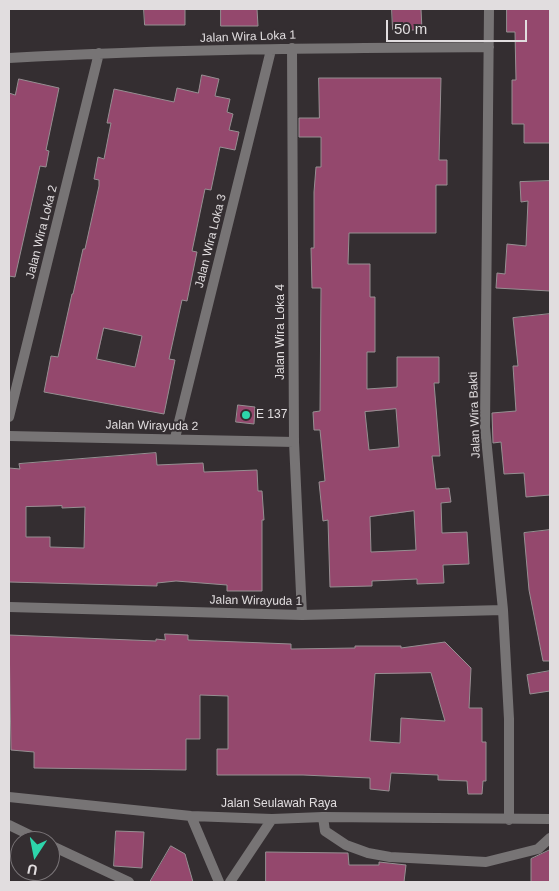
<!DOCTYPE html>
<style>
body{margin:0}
#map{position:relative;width:559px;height:891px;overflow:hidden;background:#342e31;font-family:Arial,sans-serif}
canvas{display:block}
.frame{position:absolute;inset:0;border:10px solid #e1dddf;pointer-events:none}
.north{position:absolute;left:10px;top:831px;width:50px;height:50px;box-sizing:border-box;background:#342e31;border:1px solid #797477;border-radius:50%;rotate:191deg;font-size:14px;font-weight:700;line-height:20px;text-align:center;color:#e1dddf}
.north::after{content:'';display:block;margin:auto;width:18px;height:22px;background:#2dd5ab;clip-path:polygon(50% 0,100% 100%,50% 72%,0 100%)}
.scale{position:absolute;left:386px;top:20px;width:141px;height:22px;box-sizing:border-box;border:2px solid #e1dddf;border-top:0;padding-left:6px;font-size:15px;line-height:18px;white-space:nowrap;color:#e1dddf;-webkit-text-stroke:4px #342e31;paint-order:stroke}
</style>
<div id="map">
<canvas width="559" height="891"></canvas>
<div class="frame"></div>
<div class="north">U</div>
<div class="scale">50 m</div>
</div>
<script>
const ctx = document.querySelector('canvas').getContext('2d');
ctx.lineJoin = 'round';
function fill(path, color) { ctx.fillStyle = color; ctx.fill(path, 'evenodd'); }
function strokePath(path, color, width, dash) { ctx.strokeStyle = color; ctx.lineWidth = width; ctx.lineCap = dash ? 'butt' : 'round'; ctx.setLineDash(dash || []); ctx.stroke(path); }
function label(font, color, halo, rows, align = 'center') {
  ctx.font = font + ' Arial,sans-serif'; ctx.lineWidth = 4; ctx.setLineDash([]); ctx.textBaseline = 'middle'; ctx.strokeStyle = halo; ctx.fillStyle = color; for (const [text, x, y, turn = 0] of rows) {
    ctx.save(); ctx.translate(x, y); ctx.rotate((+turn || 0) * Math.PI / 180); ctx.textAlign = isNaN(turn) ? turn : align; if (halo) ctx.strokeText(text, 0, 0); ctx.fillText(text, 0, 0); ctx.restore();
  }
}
const building = new Path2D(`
 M144 9H185V25H145Z
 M221 9H257L258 26H221Z
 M392 9H421L422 30H393Z
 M507 9H550V143H524V124H512V80H516L515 32H507Z
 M202 75 219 79 215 96 230 99 227 112 233 114 229 130 239 132 235 150 220 147 211 190 205 189 192 251 197 252 187 301 182 300 169 359 175 360 164 414 44 392 51 356 58 357 72 294H73L83 249H85L99 186V180L94 179 98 157 104 159 111 123H107L114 89 174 102 177 88 198 93ZM104 328 142 336 135 367 97 359Z
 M319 78H441L439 160H447V185H436V233H349L348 264H370V297H375V352H367V389L397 387V357H439V383H434L440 456H432L436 489 449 488 451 502 441 503 442 533 467 532 469 564 443 565 444 583 417 584V579L372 581V586L330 587 328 520 323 521 319 482 325 481 320 430H314L313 412 320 411 321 288H312L311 248H314V192L316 167H321V137H299V118H319ZM396 409 399 447 369 450 365 412ZM414 511 416 550 371 552 370 517Z
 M19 79 59 88 46 150 49 151 46 167 40 166 15 277 9 276V93L15 95Z
 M550 181V291L496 288 497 273 505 274 507 244 526 246 528 201 521 202 520 182Z
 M550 314V495L526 497 524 473 504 474 501 442 493 443 492 413 516 411 513 366H518L513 318Z
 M238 405 255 407 254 424 236 422Z
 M156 453 157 465 203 463 204 472 257 470 258 491H262L264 520H262V591H227V585L176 581 157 583V586L9 582V468L20 469 19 464ZM62 506V508L85 507 84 548 50 547V537H26V507Z
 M550 530V661H543L529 590 524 533Z
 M165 634 188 635V640L291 644V649L355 648V646H401V648L445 642 471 668 469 708H482V742H486V781H483L482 794H468L467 781 438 780V775L391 773 389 791 370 789V778L303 775H217V749H228V696L200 695V739H186V770L34 768V752L11 750 9 635 156 641V639L165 640ZM431 673 445 721 401 718 400 743 370 741 375 674Z
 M550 671V691L530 694 527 675Z
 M116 831 144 832 142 868 114 866Z
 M171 846 185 854 193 882H150Z
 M550 850V882H531V859Z
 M266 852 348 853 349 865H379V862L406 865 404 882H266Z`);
const service = new Path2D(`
 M323 817 325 831 346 845 368 853 390 857 486 862 538 849 550 838
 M9 825 42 841
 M50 845 129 882`);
const minor = new Path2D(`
 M489 9 485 427 503 610 509 719V820
 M292 48 294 442 302 615
 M9 58C169 49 329 48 489 47
 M9 417 99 53
 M9 436 294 442
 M175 438 271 50
 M9 607 302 615 503 610
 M9 797 191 816 272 819 323 817 550 819
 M191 816 219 882
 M230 882 272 819`);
const markers = [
 [246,415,5,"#2dd5ab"]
];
const streetNames = [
 ["Jalan Wira Loka 1",248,37,-2],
 ["Jalan Wira Loka 2",42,232,-76],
 ["Jalan Wira Loka 3",211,241,-76],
 ["Jalan Wira Loka 4",281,332,-90],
 ["Jalan Wira Bakti",475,415,-92],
 ["Jalan Wirayuda 2",152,426,1],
 ["Jalan Wirayuda 1",256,601,1],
 ["Jalan Seulawah Raya",279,804]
];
const poiNames = [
 ["E 137",256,415]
];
fill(building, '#94486d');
strokePath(building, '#968f92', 1);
strokePath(service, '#777475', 10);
strokePath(minor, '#777475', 10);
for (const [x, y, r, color] of markers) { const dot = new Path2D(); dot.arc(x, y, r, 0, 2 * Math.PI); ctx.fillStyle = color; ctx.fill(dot); strokePath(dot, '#342e31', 2); }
label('12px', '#e1dddf', '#342e31', streetNames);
label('12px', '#e1dddf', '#342e31', poiNames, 'left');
</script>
